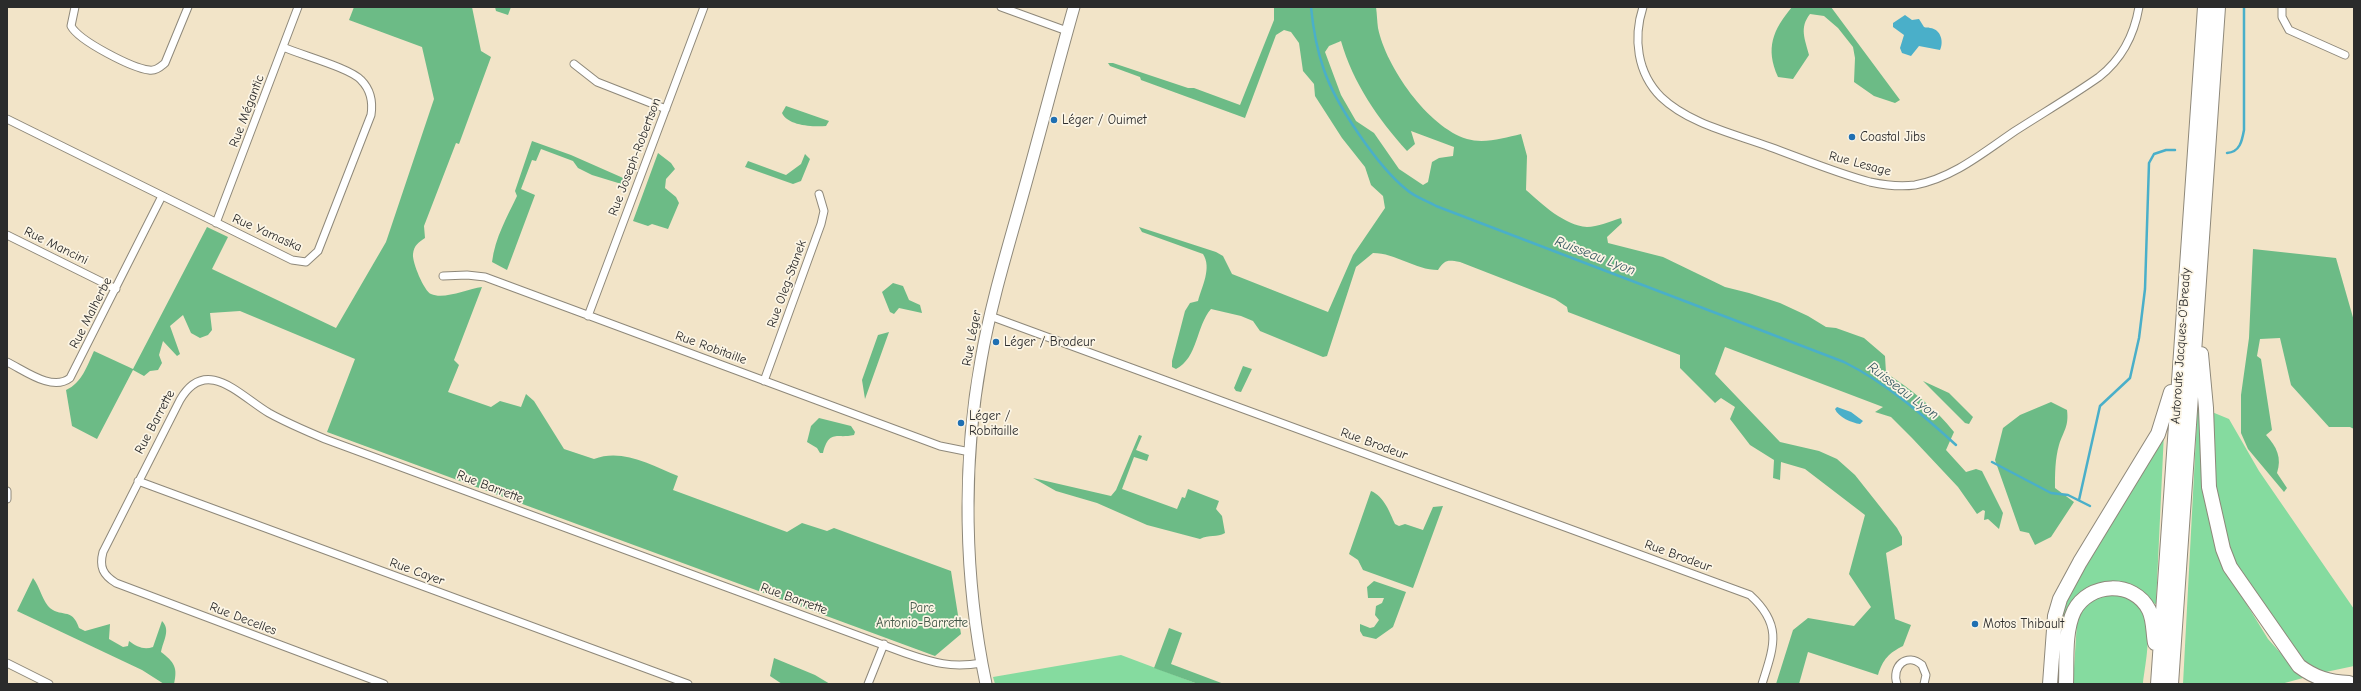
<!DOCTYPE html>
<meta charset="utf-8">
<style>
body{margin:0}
#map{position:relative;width:2361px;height:691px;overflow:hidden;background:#f2e4c8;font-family:"Comic Neue",sans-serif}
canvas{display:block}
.frame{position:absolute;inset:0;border:8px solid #2b2b2b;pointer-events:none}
</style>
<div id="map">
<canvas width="2361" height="691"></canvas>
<div class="frame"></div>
</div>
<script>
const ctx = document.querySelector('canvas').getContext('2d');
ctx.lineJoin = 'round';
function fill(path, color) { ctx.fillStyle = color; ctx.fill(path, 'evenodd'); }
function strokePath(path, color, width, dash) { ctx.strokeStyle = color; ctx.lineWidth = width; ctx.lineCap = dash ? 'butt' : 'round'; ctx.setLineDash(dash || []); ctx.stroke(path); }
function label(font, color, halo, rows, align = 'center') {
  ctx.font = font + ' "Comic Neue",sans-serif'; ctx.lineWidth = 3.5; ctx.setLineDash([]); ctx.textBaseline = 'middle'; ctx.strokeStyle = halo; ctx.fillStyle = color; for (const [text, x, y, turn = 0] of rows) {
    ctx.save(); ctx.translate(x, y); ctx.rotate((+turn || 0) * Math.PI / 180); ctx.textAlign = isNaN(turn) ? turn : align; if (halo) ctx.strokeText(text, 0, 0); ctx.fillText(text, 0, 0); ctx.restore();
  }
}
const green = new Path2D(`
 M2199 380 2208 509 2215 545 2230 577 2268 639 2303 678 2281 684H2183Z
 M2212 412 2229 419 2259 471 2354 609V666L2321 673 2310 668 2298 656 2245 579 2229 552 2216 487Z
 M2164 432 2156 604C2147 603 2141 592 2134 587 2118 576 2093 582 2080 594L2059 684H2055L2059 625 2073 581Z
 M2106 593C2113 594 2122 594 2127 597 2158 613 2146 656 2143 684H2073L2077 622C2082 606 2092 600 2106 593Z
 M1121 655 1198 684H995L993 677Z`);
const forest = new Path2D(`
 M354 7H472L481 51 491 57 459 144 456 143 424 226 425 238C419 242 414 245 413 254 412 262 424 291 431 294 444 300 467 289 482 287L454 360 459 365 448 392 491 407 500 401 521 407 526 394 534 401 564 449 594 459C622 448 651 465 678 476L673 490 787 532 802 523 827 531 834 528 951 571 961 634 935 656 327 432 355 359 240 311 210 313 212 330 208 335 200 338 191 333 183 315 170 326 180 354 177 356 163 341 159 355 162 363 158 370 150 371 144 376 133 370 97 439 72 426 66 390C82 383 87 366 94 351L133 369 207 227 228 237 212 269 336 328 386 242 434 99 422 47 349 20Z
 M495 7H511L508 15 496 11Z
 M1274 7H1376C1377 14 1377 21 1378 28 1386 67 1428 127 1467 139 1484 144 1504 138 1521 134L1527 156 1526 190C1543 205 1564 225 1587 227 1597 227 1611 221 1621 218L1622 223 1607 237 1608 243 1663 257 1725 287 1749 293 1780 303 1808 316 1826 327 1836 328 1864 338 1885 356 1886 373C1911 389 1936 409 1954 432L1946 450 1966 472 1976 469 1982 471 2003 513 1999 529 1988 519 1984 520 1985 511 1983 510 1977 514 1958 487 1912 438 1891 417 1875 412 1883 407 1725 347 1715 374 1780 442 1819 451 1837 459 1855 475 1897 528 1902 537V545L1886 553 1895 619 1911 625 1903 646C1889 653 1883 659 1878 675L1808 652 1799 684H1776L1793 630 1808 618 1854 626 1871 607 1849 574 1865 515 1805 469 1781 462 1780 480 1773 478 1774 460 1750 445 1730 419 1735 407 1721 398 1715 403 1680 368V355L1568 312 1567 307 1555 299 1460 262C1448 260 1445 259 1438 270 1415 270 1396 253 1373 253L1356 267 1327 356 1323 357 1260 331 1253 321 1241 316 1211 309C1196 326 1198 358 1176 369L1172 367V361L1185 311 1190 303 1198 301C1202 286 1212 268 1203 254L1142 232 1139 227 1216 252 1223 256 1232 274 1328 312 1353 255 1385 208 1383 196 1371 185 1365 167 1342 138 1315 96 1314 84 1303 71 1299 43 1291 32 1284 30 1276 35 1245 118 1141 80 1140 77 1110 66 1108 63H1113L1188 88H1194L1240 105 1274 20ZM1341 41C1353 83 1378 119 1407 151L1415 144 1411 131 1454 147 1453 156 1439 158 1432 162 1428 182 1423 185 1399 169 1374 133 1356 121 1341 95 1325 52 1329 46Z
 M1792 7H1831L1900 100 1895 103 1874 96 1854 82 1855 58 1853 47 1838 28 1824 16 1810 14C1799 28 1805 39 1809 55L1793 79 1778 77C1765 48 1773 30 1792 7Z
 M786 106 829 121 826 126C813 127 788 126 782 113Z
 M532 141 571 155 630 181 628 186 592 175 578 168 573 161 541 149 536 161 532 160 521 189 535 195 507 270 492 262C495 238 507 217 517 196L515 191Z
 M658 153 671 163 675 169 666 179 665 188 676 197 679 203 668 229 652 224 648 226 633 221Z
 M805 154 810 159 801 181 793 184 745 167 748 161 786 175 801 164Z
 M2253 249 2336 258 2354 321V429L2350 427H2329L2291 385 2280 338 2260 339 2257 356 2261 359 2272 430 2266 435C2277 447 2282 458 2277 473L2287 488 2284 492 2248 449 2241 433V395L2249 338Z
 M893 283 903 286 909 300 920 305 922 313 899 308 894 314 890 312 882 292Z
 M889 332 865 399 862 380 878 335Z
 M1243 366 1252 369 1241 392 1236 391 1234 388Z
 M1923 381 1949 393 1973 417 1969 424 1965 423Z
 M2051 402 2067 410C2069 426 2064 430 2059 445 2055 459 2055 474 2055 488L2074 502 2051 537 2035 545 2029 533 2020 531 1995 460 2003 428 2020 415Z
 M819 418 851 426 855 432 854 435C837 439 829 429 823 453H820L817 448 807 442 811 426Z
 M1139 435 1142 436 1136 450 1149 455 1147 461 1134 457 1122 489 1177 509 1182 497 1185 498 1188 489 1219 501 1216 509 1222 516 1225 533C1217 538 1209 534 1200 539L1147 525 1097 503 1056 491 1033 478 1111 496 1116 490Z
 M1371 491C1384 496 1390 513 1395 524L1399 526 1405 524 1423 530 1433 507 1443 506 1413 588 1363 570 1358 560 1349 554Z
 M33 578C40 587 41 597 48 606 60 619 72 606 79 628L85 631 110 624 109 639 123 647 128 646 129 641C137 647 144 650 153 647L162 621C171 630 163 641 161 652 174 662 178 667 174 684H164L142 670 17 611Z
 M1374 581 1406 592 1393 627 1376 639 1363 636 1360 631V624L1370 628 1374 627 1379 620 1375 615 1376 606 1382 603 1384 598H1368L1367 587Z
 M1169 628 1182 633 1171 664 1224 684H1198L1154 668Z
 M774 658 815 675 830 684H782L770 676Z`);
const water = new Path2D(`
 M1905 15 1912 20 1919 19 1924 27C1926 28 1928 27 1930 28 1941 29 1944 42 1940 50L1919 46 1911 56 1902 53 1900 48 1904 35 1893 27V23Z
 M1837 407 1851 412 1863 421 1860 424C1852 423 1838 417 1835 409Z`);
const stream = new Path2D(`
 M1311 7C1313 28 1317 50 1324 70 1336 105 1378 167 1407 190 1415 197 1427 201 1436 206L1844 362C1886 383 1922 414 1956 445
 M2227 153C2240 152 2242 141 2244 130V7
 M1992 462 2051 493 2068 495 2090 506
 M2079 500 2100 406 2130 378 2139 338 2145 289 2149 163 2154 154 2166 150H2175`);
const street = new Path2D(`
 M75 7 71 26C79 41 132 68 149 70 156 71 160 67 165 63L188 7
 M1001 7 1067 31
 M1643 7C1633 38 1637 73 1661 97 1689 124 1735 134 1770 147 1803 159 1836 173 1870 182 1884 185 1900 187 1915 185 1953 178 1984 152 2015 131 2043 113 2072 96 2099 77 2122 59 2134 36 2139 7
 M2282 7V17L2289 30 2345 55
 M574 64 597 82 666 109
 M7 119 292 260 306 262 318 251 371 115C373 102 371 90 361 80 350 68 301 55 283 47
 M216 223 298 7
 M7 235 116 289
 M443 276 467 275 485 277 940 446 970 452
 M588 316 704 7
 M990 316 1750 595C1783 625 1774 646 1762 684
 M7 362C24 370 52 392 70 378L162 196
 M764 381 821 224 824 211 819 194
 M138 481 688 684
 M7 491V499
 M7 663 49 684
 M384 684 116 583C103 575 99 567 103 552L180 400C206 355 240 396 269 413 287 423 306 431 325 439L905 653C934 663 951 668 982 663
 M868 684 884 644
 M1897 684C1891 666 1907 652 1922 665L1926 675 1924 684`);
const secondary = new Path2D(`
 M986 684C964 579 962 465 981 360 990 308 1005 258 1019 208 1038 141 1055 74 1074 7`);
const highway = new Path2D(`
 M2201 354 2206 408 2209 487 2223 549 2230 567 2299 666C2315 678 2329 682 2349 683
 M2050 684 2055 616 2060 599 2080 562 2158 434 2171 392
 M2066 684C2067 662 2064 632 2074 611 2089 582 2134 580 2149 610 2154 620 2153 633 2155 643
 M2158 684 2205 7
 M2171 684 2218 7`);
const markers = [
 [1054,120,4,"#1f6fb2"],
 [1852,137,4,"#1f6fb2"],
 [996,342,4,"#1f6fb2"],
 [961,423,4,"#1f6fb2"],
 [1975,624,4,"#1f6fb2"]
];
const streetNames = [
 ["Rue Mégantic",247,111,-69],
 ["Rue Joseph-Robertson",635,157,-69],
 ["Rue Lesage",1860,164,15],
 ["Rue Yamaska",267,233,24],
 ["Rue Mancini",56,246,26],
 ["Rue Oleg-Stanek",787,284,-70],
 ["Rue Malherbe",91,313,-63],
 ["Rue Léger",972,338,-79],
 ["Autoroute Jacques-O'Bready",2181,346,-86],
 ["Rue Robitaille",711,348,20],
 ["Rue Barrette",155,422,-62],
 ["Rue Brodeur",1374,444,20],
 ["Rue Barrette",490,487,21],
 ["Rue Brodeur",1678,556,20],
 ["Rue Cayer",417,572,20],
 ["Rue Barrette",794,599,20],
 ["Rue Decelles",243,619,21]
];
const poiNames = [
 ["Léger / Ouimet",1062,120],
 ["Coastal Jibs",1860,137],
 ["Léger / Brodeur",1004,342],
 ["Léger /",969,416],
 ["Robitaille",969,431],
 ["Motos Thibault",1983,624]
];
const parkNames = [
 ["Parc",922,608],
 ["Antonio-Barrette",922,623]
];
const waterNames = [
 ["Ruisseau Lyon",1595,256,21],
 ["Ruisseau Lyon",1903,391,37]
];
fill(green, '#85db9f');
fill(forest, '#6cbb86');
fill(water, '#4aafc9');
strokePath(stream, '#4aafc9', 2.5);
strokePath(street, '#8e887a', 9);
strokePath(secondary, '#8e887a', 13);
strokePath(highway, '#8e887a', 16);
strokePath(street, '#fff', 7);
strokePath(secondary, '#fff', 11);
strokePath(highway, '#fff', 14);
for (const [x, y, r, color] of markers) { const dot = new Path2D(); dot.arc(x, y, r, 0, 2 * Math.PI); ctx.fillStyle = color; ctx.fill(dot); strokePath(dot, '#fcf5e5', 1.5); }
label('13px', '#2b2b2b', '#fcf5e5', streetNames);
label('13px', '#2b2b2b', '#fcf5e5', poiNames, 'left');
label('13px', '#425748', '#fcf5e5', parkNames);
label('italic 14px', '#365962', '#fcf5e5', waterNames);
</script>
